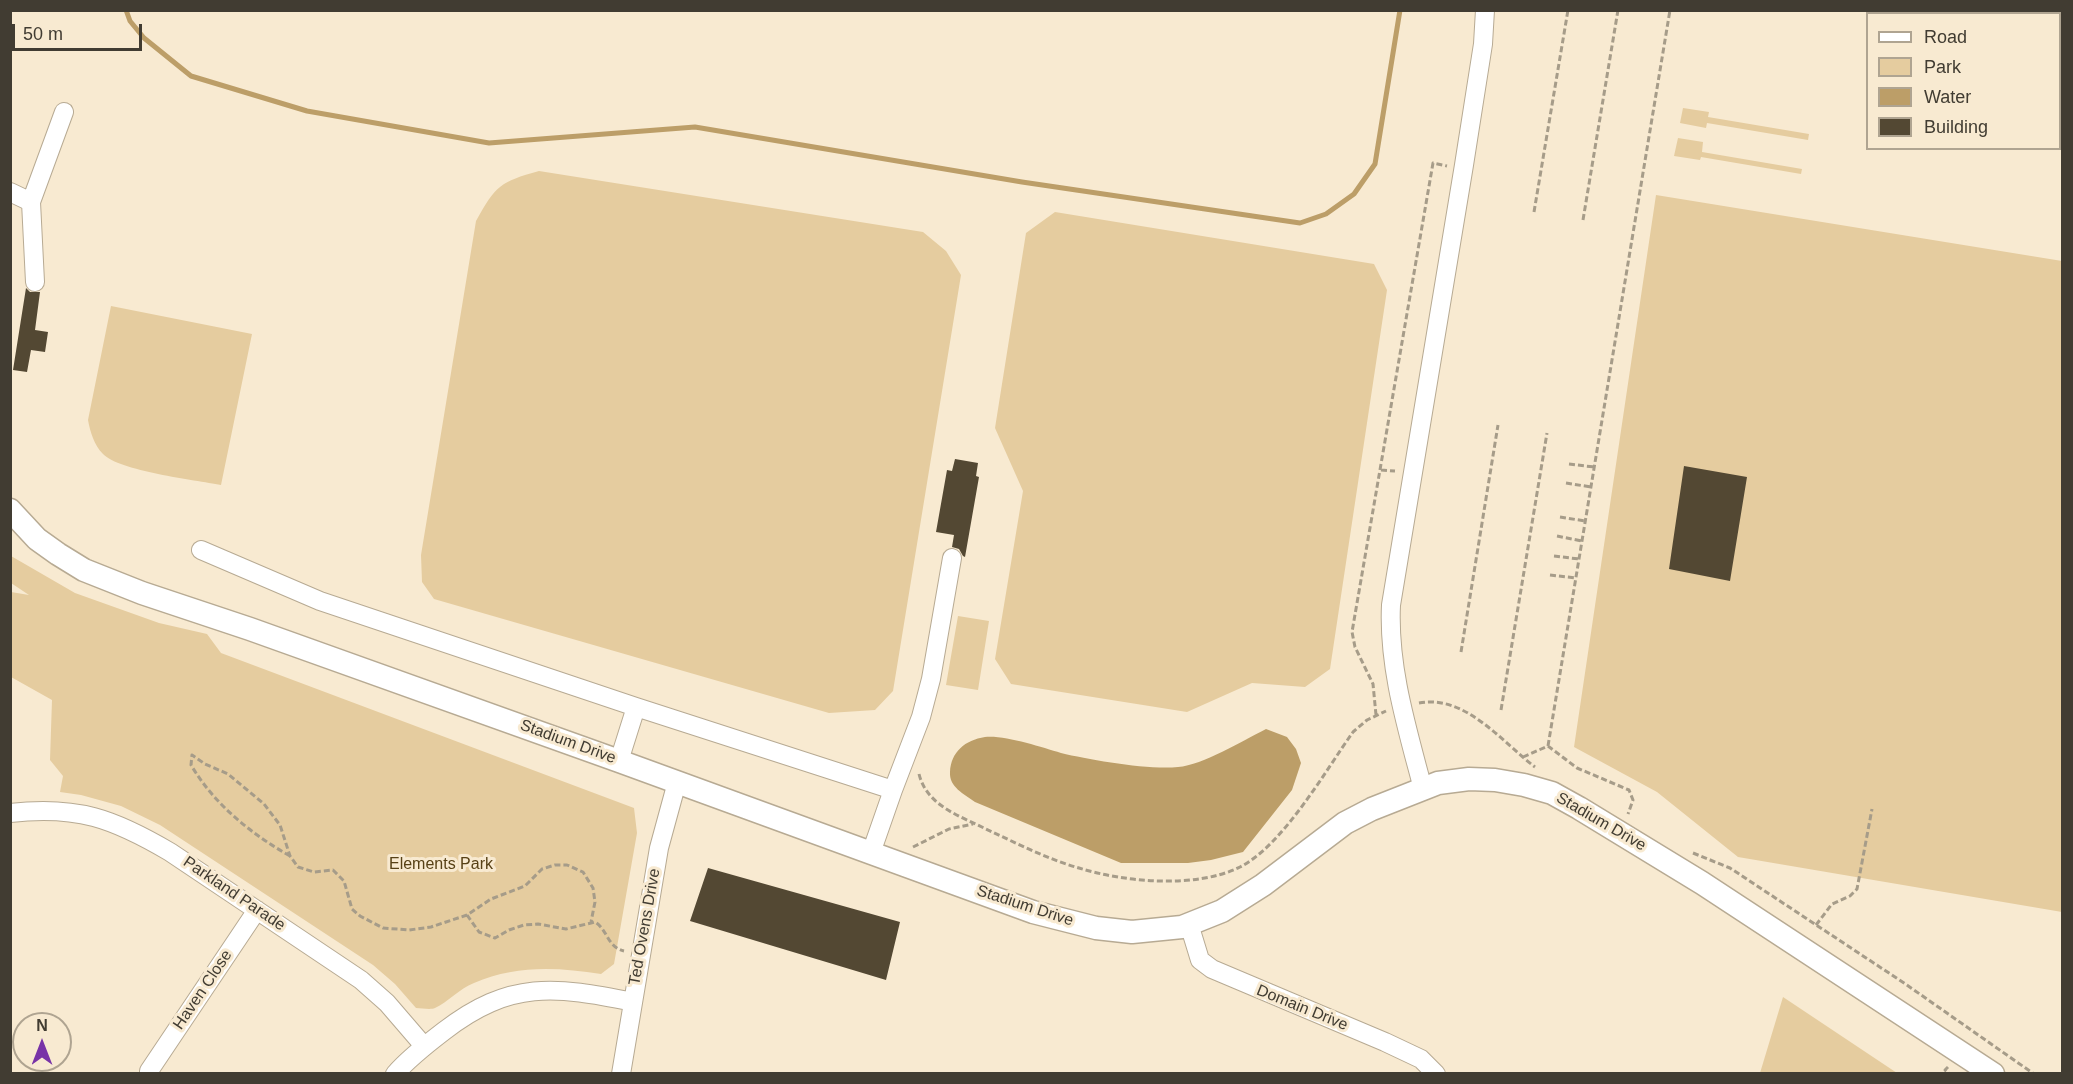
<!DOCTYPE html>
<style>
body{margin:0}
#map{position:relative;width:2073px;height:1084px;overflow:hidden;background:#f8ead1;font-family:Helvetica,sans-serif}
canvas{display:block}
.frame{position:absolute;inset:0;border:12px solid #413c32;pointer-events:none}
.legend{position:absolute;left:1866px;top:12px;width:195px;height:138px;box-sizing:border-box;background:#f8ead1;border:2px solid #afa491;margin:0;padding:8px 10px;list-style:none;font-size:18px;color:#413c32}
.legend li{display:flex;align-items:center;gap:12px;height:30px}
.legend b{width:30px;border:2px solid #afa491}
.north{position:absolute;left:12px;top:1012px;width:60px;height:60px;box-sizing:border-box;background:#f8ead1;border:2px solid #afa491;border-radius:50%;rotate:0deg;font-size:16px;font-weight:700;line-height:24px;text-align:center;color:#413c32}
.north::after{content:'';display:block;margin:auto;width:21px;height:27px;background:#7833a7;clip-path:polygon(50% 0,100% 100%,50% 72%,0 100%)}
.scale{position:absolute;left:12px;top:24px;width:130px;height:27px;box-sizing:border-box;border:3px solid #413c32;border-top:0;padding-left:8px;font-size:18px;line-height:21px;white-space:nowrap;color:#413c32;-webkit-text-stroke:4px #f8ead1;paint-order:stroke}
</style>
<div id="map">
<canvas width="2073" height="1084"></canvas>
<div class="frame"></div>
<ul class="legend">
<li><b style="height:8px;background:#fff"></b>Road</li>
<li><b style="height:16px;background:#e5cc9f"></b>Park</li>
<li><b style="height:16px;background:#bc9e68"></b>Water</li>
<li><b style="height:16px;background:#534833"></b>Building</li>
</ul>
<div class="north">N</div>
<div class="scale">50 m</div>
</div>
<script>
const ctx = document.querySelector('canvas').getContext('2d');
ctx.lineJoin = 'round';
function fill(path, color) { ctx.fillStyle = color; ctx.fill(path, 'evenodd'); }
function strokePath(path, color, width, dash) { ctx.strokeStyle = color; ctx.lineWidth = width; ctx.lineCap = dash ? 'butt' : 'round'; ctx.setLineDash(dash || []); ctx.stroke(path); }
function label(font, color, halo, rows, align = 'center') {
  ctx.font = font + ' Helvetica,sans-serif'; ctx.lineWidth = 6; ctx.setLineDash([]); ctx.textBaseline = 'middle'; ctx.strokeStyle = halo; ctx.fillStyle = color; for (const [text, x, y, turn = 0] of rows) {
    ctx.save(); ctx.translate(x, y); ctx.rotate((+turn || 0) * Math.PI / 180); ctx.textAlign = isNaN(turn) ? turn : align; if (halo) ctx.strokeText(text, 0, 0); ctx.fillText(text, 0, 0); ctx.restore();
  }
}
const green = new Path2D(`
 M1683 108 1709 112 1708 117 1809 134 1808 140 1707 123 1706 128 1680 123Z
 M1678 138 1703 142 1702 152 1802 169 1801 174 1701 157 1700 160 1674 156Z
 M539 171 923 232 946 251 961 275 893 691 875 710 829 713 434 599 422 582 421 555 476 221C496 185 500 182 539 171Z
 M1656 195 2062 261V912L1738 857 1657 792 1574 747Z
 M1055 212 1374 264 1387 290 1330 669 1305 687 1252 683 1187 712 1011 684 995 659 1023 491 995 428 1026 233Z
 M111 306 252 334 221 485C195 480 119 471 103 454 94 445 90 431 88 420Z
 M11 556 75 593 159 623 207 634 221 653 634 808 637 833 614 964 601 974C557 967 515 965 474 983 459 989 448 1002 435 1008 430 1010 422 1008 416 1008L395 984 373 965 160 825 121 806 81 795 60 792 63 776 50 760 52 700 11 677V592L29 595 11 583Z
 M958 616 989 621 978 690 946 685Z
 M1783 997 1897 1073H1760Z`);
const water = new Path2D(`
 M1266 729 1287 737 1296 749 1301 763 1292 790 1243 852 1211 860 1188 863H1121L975 802C964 794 949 787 950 772 951 752 965 740 985 737 1005 735 1041 747 1061 753 1090 760 1148 770 1178 767 1203 765 1242 741 1266 729Z`);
const stream = new Path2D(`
 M126 10 130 21 144 38 191 76 307 111 489 143 695 127 1022 182 1300 223 1326 214 1354 194 1375 164 1400 10`);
const building = new Path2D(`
 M26 288 30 292H40L35 330 48 332 45 352 31 350 27 372 13 370Z
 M955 459 978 463 976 476 979 477 965 557 963 556 959 549 952 547 954 535 936 532 947 470 952 471Z
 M1684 466 1747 477 1730 581 1669 569Z
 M708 868 900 922 886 980 690 921Z`);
const path = new Path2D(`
 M1534 212 1568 10
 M1583 220 1618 10
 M1569 464 1594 467
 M1381 470 1395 471
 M1566 483 1591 487
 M1560 517 1585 521
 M1557 536 1582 541
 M1554 556 1579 559
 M1550 575 1576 578
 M1461 652 1498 425
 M1419 703C1465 694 1502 742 1535 767
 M1501 710 1547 433
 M1376 715 1373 684 1355 647 1352 632 1433 163 1447 166
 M1548 746 1670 10
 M1523 757 1548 746 1577 768 1629 790 1633 800 1628 814
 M919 774C927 806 960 816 986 829 1016 843 1047 859 1079 868 1124 882 1196 889 1240 867 1283 845 1324 773 1353 732L1367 720 1386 711
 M913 847 949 829 973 824
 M1693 853 1730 868 1904 983 2034 1074
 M290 856C251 834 214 804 191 765L192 755 205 764 228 774 264 804 280 825 290 856 298 867 314 872 333 870 344 881 352 909 360 916 383 928 409 930 431 927 467 915 491 899 525 886 542 869 555 865H567L583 872 593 888 595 902 591 922
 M467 915 479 932 495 938 509 930 524 925 538 924 566 929 595 922C608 930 607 947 624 951
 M1816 925 1832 904 1850 896 1857 889 1872 809
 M1948 1067 1945 1070 1950 1074`);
const minor = new Path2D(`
 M10 192 31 202
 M35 282 31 202 64 112
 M201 550 320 601 636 707 893 790
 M619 761 636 707
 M1423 789C1407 728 1388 667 1391 605L1464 165 1483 44 1485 10
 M10 813C77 805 114 819 170 852L361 980 387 1003 424 1046
 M871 853 893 790 921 717 931 679 952 558
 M1189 924 1200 960 1212 969 1385 1042 1421 1059 1436 1074
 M149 1071 257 910
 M395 1074C409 1058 427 1044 444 1031 510 980 555 986 633 1002
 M621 1074 659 848 677 782`);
const major = new Path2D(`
 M10 510 37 539 58 554 84 570 142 593 250 629 619 761 1033 912 1096 928 1132 932 1182 927 1222 911 1263 885 1345 823 1372 809 1438 783 1469 779 1495 780 1524 785 1552 793 1579 808 1702 883 1993 1074`);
const streetNames = [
 ["Stadium Drive",568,742,20],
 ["Stadium Drive",1601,822,30],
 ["Parkland Parade",234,894,34],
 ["Stadium Drive",1025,906,18],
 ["Ted Ovens Drive",645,927,-80],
 ["Haven Close",203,990,-56],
 ["Domain Drive",1302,1008,22]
];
const parkNames = [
 ["Elements Park",441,865]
];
fill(green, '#e5cc9f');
fill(water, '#bc9e68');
strokePath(stream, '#bc9e68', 5);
fill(building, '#534833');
strokePath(minor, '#b7aa93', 20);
strokePath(major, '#b7aa93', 25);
strokePath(path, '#a69c89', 3, [6, 3]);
strokePath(minor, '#fff', 18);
strokePath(major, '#fff', 22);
label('16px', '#413c32', '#f8ead1', streetNames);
label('16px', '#574116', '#f8ead1', parkNames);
</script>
